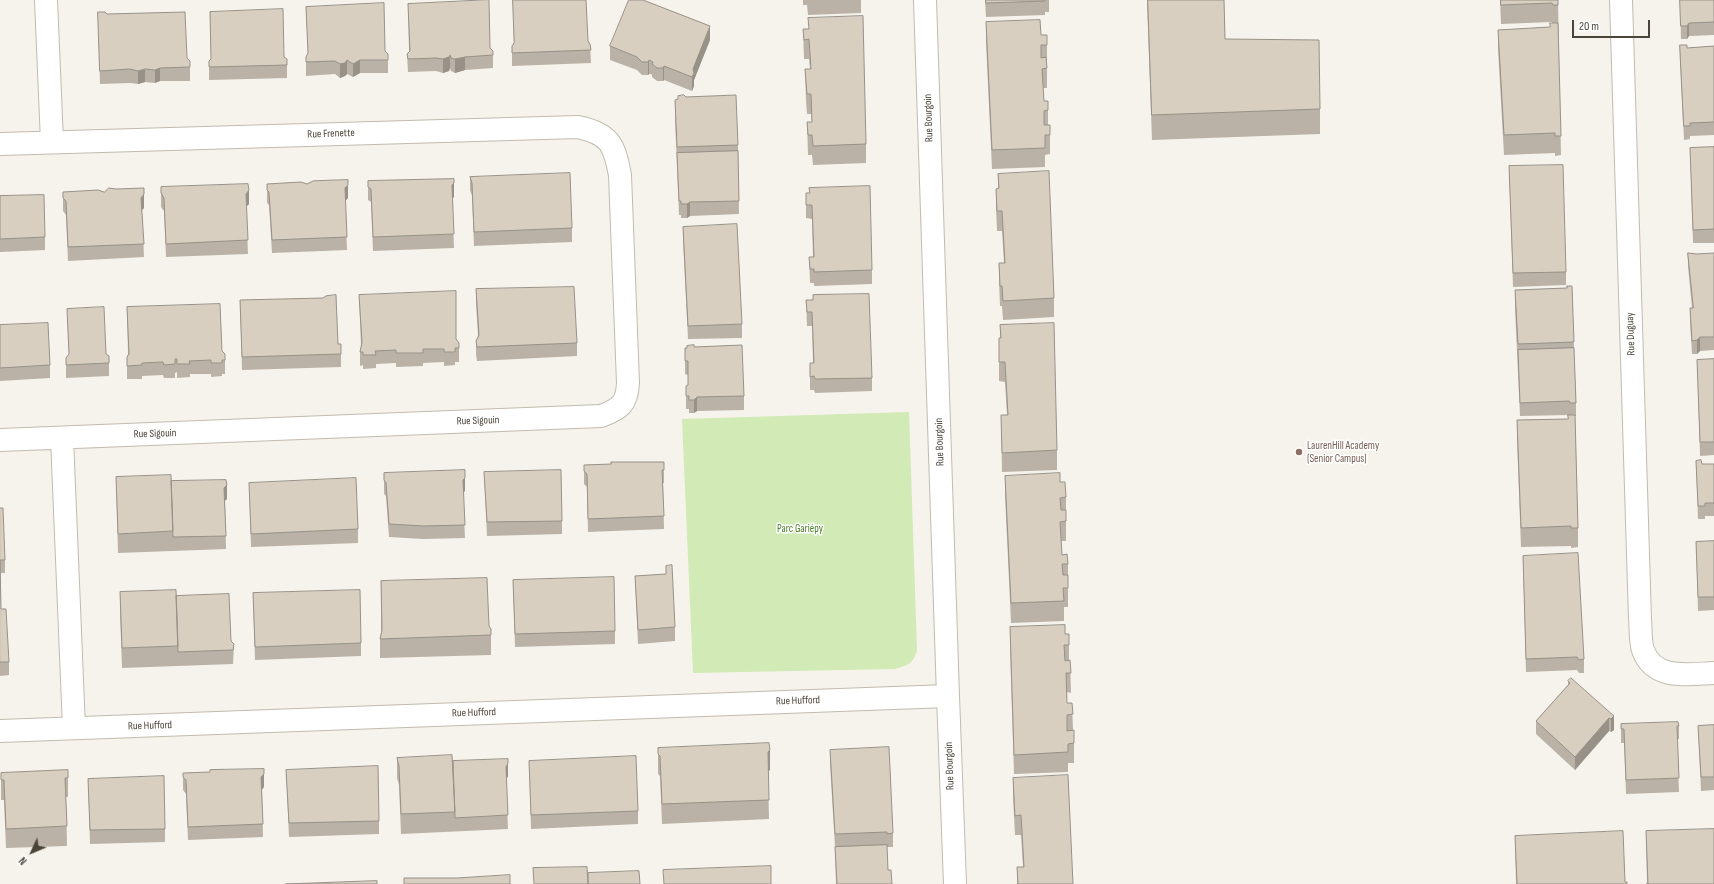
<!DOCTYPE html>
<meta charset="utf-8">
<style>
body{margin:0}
#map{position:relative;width:1714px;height:884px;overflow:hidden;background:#f6f3ec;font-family:"Sofia Sans Condensed",sans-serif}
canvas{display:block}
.north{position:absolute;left:12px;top:832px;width:40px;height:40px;-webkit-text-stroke:3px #fff;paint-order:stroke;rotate:226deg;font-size:11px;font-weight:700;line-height:16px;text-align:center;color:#4b4439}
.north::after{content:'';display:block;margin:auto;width:14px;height:18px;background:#4b4439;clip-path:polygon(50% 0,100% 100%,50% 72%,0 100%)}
.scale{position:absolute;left:1572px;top:20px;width:78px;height:18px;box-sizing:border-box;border:2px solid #4b4439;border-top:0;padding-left:5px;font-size:12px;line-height:14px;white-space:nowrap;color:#4b4439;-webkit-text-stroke:3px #fff;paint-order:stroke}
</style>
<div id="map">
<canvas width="1714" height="884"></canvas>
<div class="north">N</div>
<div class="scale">20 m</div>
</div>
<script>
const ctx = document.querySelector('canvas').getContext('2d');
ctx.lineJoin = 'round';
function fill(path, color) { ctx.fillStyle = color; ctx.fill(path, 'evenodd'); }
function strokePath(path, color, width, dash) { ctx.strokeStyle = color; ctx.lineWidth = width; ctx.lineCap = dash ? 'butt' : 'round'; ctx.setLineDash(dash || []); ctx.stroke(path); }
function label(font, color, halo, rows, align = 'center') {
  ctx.font = font + ' "Sofia Sans Condensed",sans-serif'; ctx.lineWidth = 3; ctx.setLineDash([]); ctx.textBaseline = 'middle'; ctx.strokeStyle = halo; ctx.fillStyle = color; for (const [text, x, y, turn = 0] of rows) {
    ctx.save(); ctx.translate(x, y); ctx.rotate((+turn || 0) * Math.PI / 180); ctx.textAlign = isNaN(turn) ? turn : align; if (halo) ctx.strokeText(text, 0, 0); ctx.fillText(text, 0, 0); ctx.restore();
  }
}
const green = new Path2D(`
 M909 412 917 650C913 664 909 665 895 669L693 673 682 419Z`);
const minor = new Path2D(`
 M46 0 52 142
 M925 0 948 696 955 884
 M1621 0 1640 619C1641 629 1640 641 1643 650 1654 681 1688 674 1714 673
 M0 144 578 127C610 134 614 144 620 175L628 383C627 404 620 409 601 416L0 440
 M62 438 74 728
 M0 731 948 696`);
const wall = new Path2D(`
 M513 0 588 41 590 44 591 63 512 66V46L514 44Z
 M803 0H861V13L808 15 807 5H803Z
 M985 0H1049V12H1045V15L986 17Z
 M1147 0H1224L1225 39 1320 109V134L1152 140Z
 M1500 0H1558L1561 155 1555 156V153L1504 155 1498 49V30L1550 27 1552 23V22L1501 24Z
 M1680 0H1714V35L1689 36 1687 39H1681Z
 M408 4 490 48 493 51V68L465 70 455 73 451 71 450 68 449 71 443 73 436 71 408 72 407 54 409 52Z
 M306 7 385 51 388 54V73H360L353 77 347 74 345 76 340 78 335 74 306 76V57L308 54Z
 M98 12 107 14 187 58 190 61V81H160L155 83 145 82 138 84 130 83 100 84Z
 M210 12 284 57 287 65V78L209 80V61L211 59Z
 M986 22 1041 35 1047 45V88H1043L1044 101 1048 110V125L1050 135V154L1045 155V167L992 169 986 42Z
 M803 29 866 144V163L813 165 812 155H808L807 122H812L811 114H807L806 101 805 69H810L809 59H804Z
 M710 40 694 80V86L692 91 664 80 663 81H657L652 77V75L651 74H649L648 75H642L637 70 610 60V46Z
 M1680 45 1687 48 1714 46V135L1690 136V139L1684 140 1680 58Z
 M675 100 738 145 739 214 690 216 687 218H681V215H679L675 119Z
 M1714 147V243H1693L1690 148Z
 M1509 166 1566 272V285L1513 287Z
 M998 174 1054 298V317L1003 320 1002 306H1000L999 282V263H1004L1002 231H997L996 208V189H998Z
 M470 177 572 228V242L474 246 472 196 470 190Z
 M454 179V197L452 198 454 248 373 251 371 202 368 200V181Z
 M267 184 348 198 345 201 347 250 272 253 269 205 267 203Z
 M161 187 249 204 246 206 248 254 166 257 164 211 161 207Z
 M63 192 144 208 142 210 144 257 68 261 66 215 63 211Z
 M806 193 872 270V284L814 286V283H810L809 257H813L812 219 806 218Z
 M0 196 45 237V250L0 252Z
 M683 227 742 324V338L688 339 683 240Z
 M1688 253 1697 254 1714 253V350L1700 351 1697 354H1692L1690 321V308H1692L1688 266Z
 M1572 286 1574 348 1576 403V416H1575L1578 528V547L1571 548V546L1521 547 1517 440V420L1568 419 1569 415 1520 416 1515 309V290L1567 288Z
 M476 289 577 343V356L477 361 476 355V341L478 336 476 303Z
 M359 295 456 339 459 343V362H455V365L444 366V362L423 363V366L396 367V363L376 364V368L363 369V365L360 366V352L361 346Z
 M240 300 338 344H341V367L242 370Z
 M806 300 872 378V391L815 393 814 390H810V363H813L812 326H807Z
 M127 307 225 360V374H222V376L211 377V374H190V377L177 378V372L175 373V378H164L163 375 142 376V379H127V357L128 354Z
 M67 309 106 354 109 363V376L66 378V358L69 355Z
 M0 325 50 365V378L0 381Z
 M1000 325 1057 450V470L1002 472 1001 415H1007L1005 382 999 381V338H1000Z
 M694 347 744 396V410L697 411 694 413H689V409H686V386H688V375L685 374V348Z
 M1714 359V455L1700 456 1697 360Z
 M1696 461 1702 464H1714V516H1705V519H1698Z
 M664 462V483H663L664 529 588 532 587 487 584 484V465Z
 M484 472 562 521V534L487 536Z
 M384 473 465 491 463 493 465 538 423 539 389 537 386 496 384 494Z
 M1005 476 1060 482 1066 497V541H1061L1062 555 1068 564V607H1064V621L1011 623 1005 495Z
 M116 477 227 499 225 501 226 549 118 553Z
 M249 483 358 529V543L251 547Z
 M0 508 5 560V573H1V609L9 662V675L0 676Z
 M1714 541V610L1698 611 1696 542Z
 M1523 556 1584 659V673H1579L1577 670 1526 672Z
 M666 566 675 627V641L638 644 635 576 666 574Z
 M513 580 615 631V644L515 647Z
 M381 581 489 626 491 629V655L380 658V639L381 633Z
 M120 592 176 596 234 644 233 664 122 668 120 612Z
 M253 593 361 643V656L255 660Z
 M1010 627 1069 634V660H1070L1071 693 1067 692V703H1072L1073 730H1074V763H1068V772L1014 774 1010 646Z
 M1568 681 1614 716V730L1611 732 1609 731 1575 770 1536 734V721L1568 685Z
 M1621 724 1679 726V739H1677L1679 792 1626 794 1624 743H1621Z
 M1714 725V790L1701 791 1698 726Z
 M658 748 770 770 768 771 769 819 662 824 660 776 658 774Z
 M830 750 893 833V847H887L888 870 892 884H836L835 847 830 763Z
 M397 758 453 761 508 776 506 780 508 829 401 834 399 785 397 778Z
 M529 761 638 811V824L531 829Z
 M68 770V797H66L67 846 6 848 4 800H1V773Z
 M286 770 379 821V834L289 837Z
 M183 773 264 787 262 790 263 837 188 840 186 794 183 790Z
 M1013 778 1073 884H1017V867H1023L1021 835H1015L1013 797Z
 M88 779 165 829V842L90 844Z
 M1646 831 1714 884H1647Z
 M1515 836 1625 882 1627 884H1516Z`);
const shadedWall = new Path2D(`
 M1689 23V36L1687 39V26Z
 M710 26V40L694 80V86L692 91V77L693 69Z
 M450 55V68L449 71 443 73V59Z
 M465 57V70L455 73V59Z
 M347 60V74L345 76 340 78V64Z
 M360 60V73L353 77V64Z
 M649 60V74L648 75V62Z
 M664 66V80L663 81V68Z
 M160 68V81L155 83V70Z
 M145 69V82L138 84V71Z
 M454 183V197L452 199V185Z
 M348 185V198L345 201V188Z
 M249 190V204L246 207V194Z
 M144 194V208L141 211V198Z
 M690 202V216L687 218V204Z
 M1700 337V351L1697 354V340Z
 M697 397V411L694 413V400Z
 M465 478V491L463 493V480Z
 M227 485V499L224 501V488Z
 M1614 716V730L1611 732V719Z
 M1609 718V731L1575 770V757Z
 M770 750V770L768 771V752Z
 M508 763V776L506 780V767Z
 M264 774V787L261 790V777Z`);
const building = new Path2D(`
 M489 0 490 48 493 51V55L465 57 455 59 451 58 450 55 449 57 443 59 436 58 408 59 407 54 410 51 408 4Z
 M513 0H586L588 41 590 44 591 50 512 53V46L514 43Z
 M629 0H643L710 26 693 69 694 73 692 77 664 66 663 68H657L652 64 653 62 649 60 648 62H642L637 57 610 46Z
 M986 0H1045V1L986 3Z
 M1148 0H1224L1225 39 1319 40 1320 109 1152 115Z
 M1501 0H1558V5H1553L1552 3 1501 5Z
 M1680 0H1714V22L1689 23 1687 26H1681Z
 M384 3 385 51 388 54V60H360L353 64 347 60 345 63 340 64 335 61 306 62V57L308 53 306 7Z
 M283 9 284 57 287 59V65L209 67V61L211 59 210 12Z
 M98 12H105L107 14 185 12 187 58 190 61V67L160 68 155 70 145 69 138 71 130 69 100 71Z
 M863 16 866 144 813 146 812 135H808L807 122H812L811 94H807L806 82 805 69H811L809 39 804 40 803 29H809L808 18Z
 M1040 20 1041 35H1047V45H1041V58L1046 57 1047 68 1042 69 1044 101H1048V110L1044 111V125H1050V135H1045V148L992 150 986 22Z
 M1550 23H1558L1561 136H1555V133L1504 135 1498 30 1550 27Z
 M1680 45H1687V48L1714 46V122L1690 123V126H1684Z
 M684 95 686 97 736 95 738 145 677 147 675 100 678 99V96Z
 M1714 147V229L1693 230 1690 148Z
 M738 151 739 201 690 202 687 204H681V201H679L677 153Z
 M1563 165 1566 272 1513 273 1509 166Z
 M1049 171 1054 298 1003 301 1002 286H1000L999 263H1005L1002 211H997L996 189 999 188 998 174Z
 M570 173 572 228 474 232 472 183 470 177Z
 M454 179V183L452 185 454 234 373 237 371 189 368 187V181Z
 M348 180V185L345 188 347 237 272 240 269 192 267 190V184L301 182 307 184 313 181Z
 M248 184 249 190 246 194 248 240 166 244 164 198 161 193V187Z
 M870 186 872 270 814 272V269H810L809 257H814L812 205H806V193H810L809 188Z
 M109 188 116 189 144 188V194L141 198 144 244 68 247 66 201 63 198V192L98 190 104 192Z
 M44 195 45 237 0 239V196Z
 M737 224 742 324 688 326 683 227Z
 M1688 253 1697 254 1714 253V337H1700L1697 340 1692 341 1690 308H1693Z
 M1567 286H1572L1574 342 1518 344 1515 290 1567 288Z
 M574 287 577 343 477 347 476 341 479 335 476 289Z
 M456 291V339L459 343V348H455V352H444V349H423V353H396V350L375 351 376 355H363V352H360L362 342 359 295Z
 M869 294 872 378 815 379 814 376 810 377V363H814L812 312H807L806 300H813V295Z
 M336 295 338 344H341V354L242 357 240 300 323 298 326 296Z
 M220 304 222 351 225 354V360H222V363H211V360L189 361 190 364H177V359H175V364L164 365 163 362 142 363V365L127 366V357L129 354 127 307Z
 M104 307 106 354 109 356V363L66 365V358L69 354 67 309Z
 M48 323 50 365 0 368V325Z
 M1054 323 1057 450 1002 453 1001 415H1008L1005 362H999V338H1001L1000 325Z
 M694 345V347L742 345 744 396 697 397 694 400H689V396H686V386L688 385V361H685V348H687V346Z
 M1574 348 1576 403H1570L1569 401 1520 403 1518 350Z
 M1714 359V442H1700L1697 360Z
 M1568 415H1575L1578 528H1571V526L1521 528 1517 420 1568 419Z
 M1701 460 1702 464H1714V503H1705V506H1698L1696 461Z
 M611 462H664V470H662L664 516 588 519 587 474 584 471V465L611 464Z
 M465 470V478L463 480 465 525 423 526 389 524 386 483 384 480V473Z
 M561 470 562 521 487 522 484 472Z
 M1060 473V482H1065L1066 497 1060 498 1061 510H1066V521L1060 522 1062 555 1067 554 1068 564H1062L1063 575H1068V588H1063L1064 601 1011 603 1005 476Z
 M171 475 173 531 118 534 116 477Z
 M356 478 358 529 251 534 249 483Z
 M226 480 227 485 224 488 226 536 173 537 171 481Z
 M0 508H3L5 560H0L1 609H6L9 662H0Z
 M1714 541V597H1698L1696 542Z
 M1578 553 1584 659 1579 660 1577 657 1526 659 1523 556Z
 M672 565 675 627 638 630 635 576 666 574V566Z
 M614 577 615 631 515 634 513 580Z
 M487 578 489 626 491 629V635L380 639 382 630 381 581Z
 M176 590 178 646 122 648 120 592Z
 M360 590 361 643 255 647 253 593Z
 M229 594 231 641 234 644 233 650 178 652 176 596Z
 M1065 625V634H1069V645H1064L1065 661 1070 660 1071 673H1066L1067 703H1072L1073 714 1067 715V731L1074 730V743L1068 744V752L1014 755 1010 627Z
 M1571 678 1614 716 1611 719 1609 718 1575 757 1536 721 1570 683 1568 681Z
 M1678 722 1679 726H1677L1679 778 1626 780 1624 729H1621V724Z
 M1714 725V777H1701L1698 726Z
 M769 743 770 750 768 752 769 800 662 804 660 756 658 754V748Z
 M889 747 893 833 887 834V832L835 834 830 750Z
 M452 755 455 812 401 814 399 766 397 758Z
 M636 756 638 811 531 815 529 761Z
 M508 759V763L506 767 508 815 455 818 453 761Z
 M378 766 379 821 289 823 286 770Z
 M264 769V774L261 777 263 824 188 827 186 780 183 777V773L210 772V770Z
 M68 770V778H65L67 826 6 829 4 780H1V773Z
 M1068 775 1073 884H1018L1017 867H1024L1021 815 1015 816 1013 778Z
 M164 776 165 829 90 830 88 779Z
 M1714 829V884H1646H1648L1646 831Z
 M1623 831 1625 882H1627V884H1517L1515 836Z
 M887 845 888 870H891L892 884H837L835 847Z
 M771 866V884H664L663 870Z
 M587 867 588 884H534L533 868Z
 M639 871 640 884H588V873Z
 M510 875V884H404V878H457Z
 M377 881V884H286Z`);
const markers = [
 [1299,452,4,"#8d6e63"]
];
const streetNames = [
 ["Rue Bourgoin",929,118,-92],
 ["Rue Frenette",331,134,-2],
 ["Rue Duguay",1631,334,-92],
 ["Rue Sigouin",478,421,-2],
 ["Rue Sigouin",155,434,-2],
 ["Rue Bourgoin",940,442,-92],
 ["Rue Hufford",798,701,-2],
 ["Rue Hufford",474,713,-2],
 ["Rue Hufford",150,726,-2],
 ["Rue Bourgoin",950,766,-92]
];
const educationNames = [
 ["LaurenHill Academy",1307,446],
 ["(Senior Campus)",1307,459]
];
const parkNames = [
 ["Parc Gariépy",800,529]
];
fill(green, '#d2eab5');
strokePath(minor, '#c2bbae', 24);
strokePath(minor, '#fff', 22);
fill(wall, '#bab2a6');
fill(shadedWall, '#979187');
fill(building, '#d8cfc1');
strokePath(building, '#979187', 1);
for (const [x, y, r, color] of markers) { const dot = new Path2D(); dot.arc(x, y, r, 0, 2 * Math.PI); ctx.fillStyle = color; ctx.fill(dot); strokePath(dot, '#fff', 1.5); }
label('11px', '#4b4439', '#fff', streetNames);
label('11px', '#785e54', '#fff', educationNames, 'left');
label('11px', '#4a7f2a', '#fff', parkNames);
</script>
